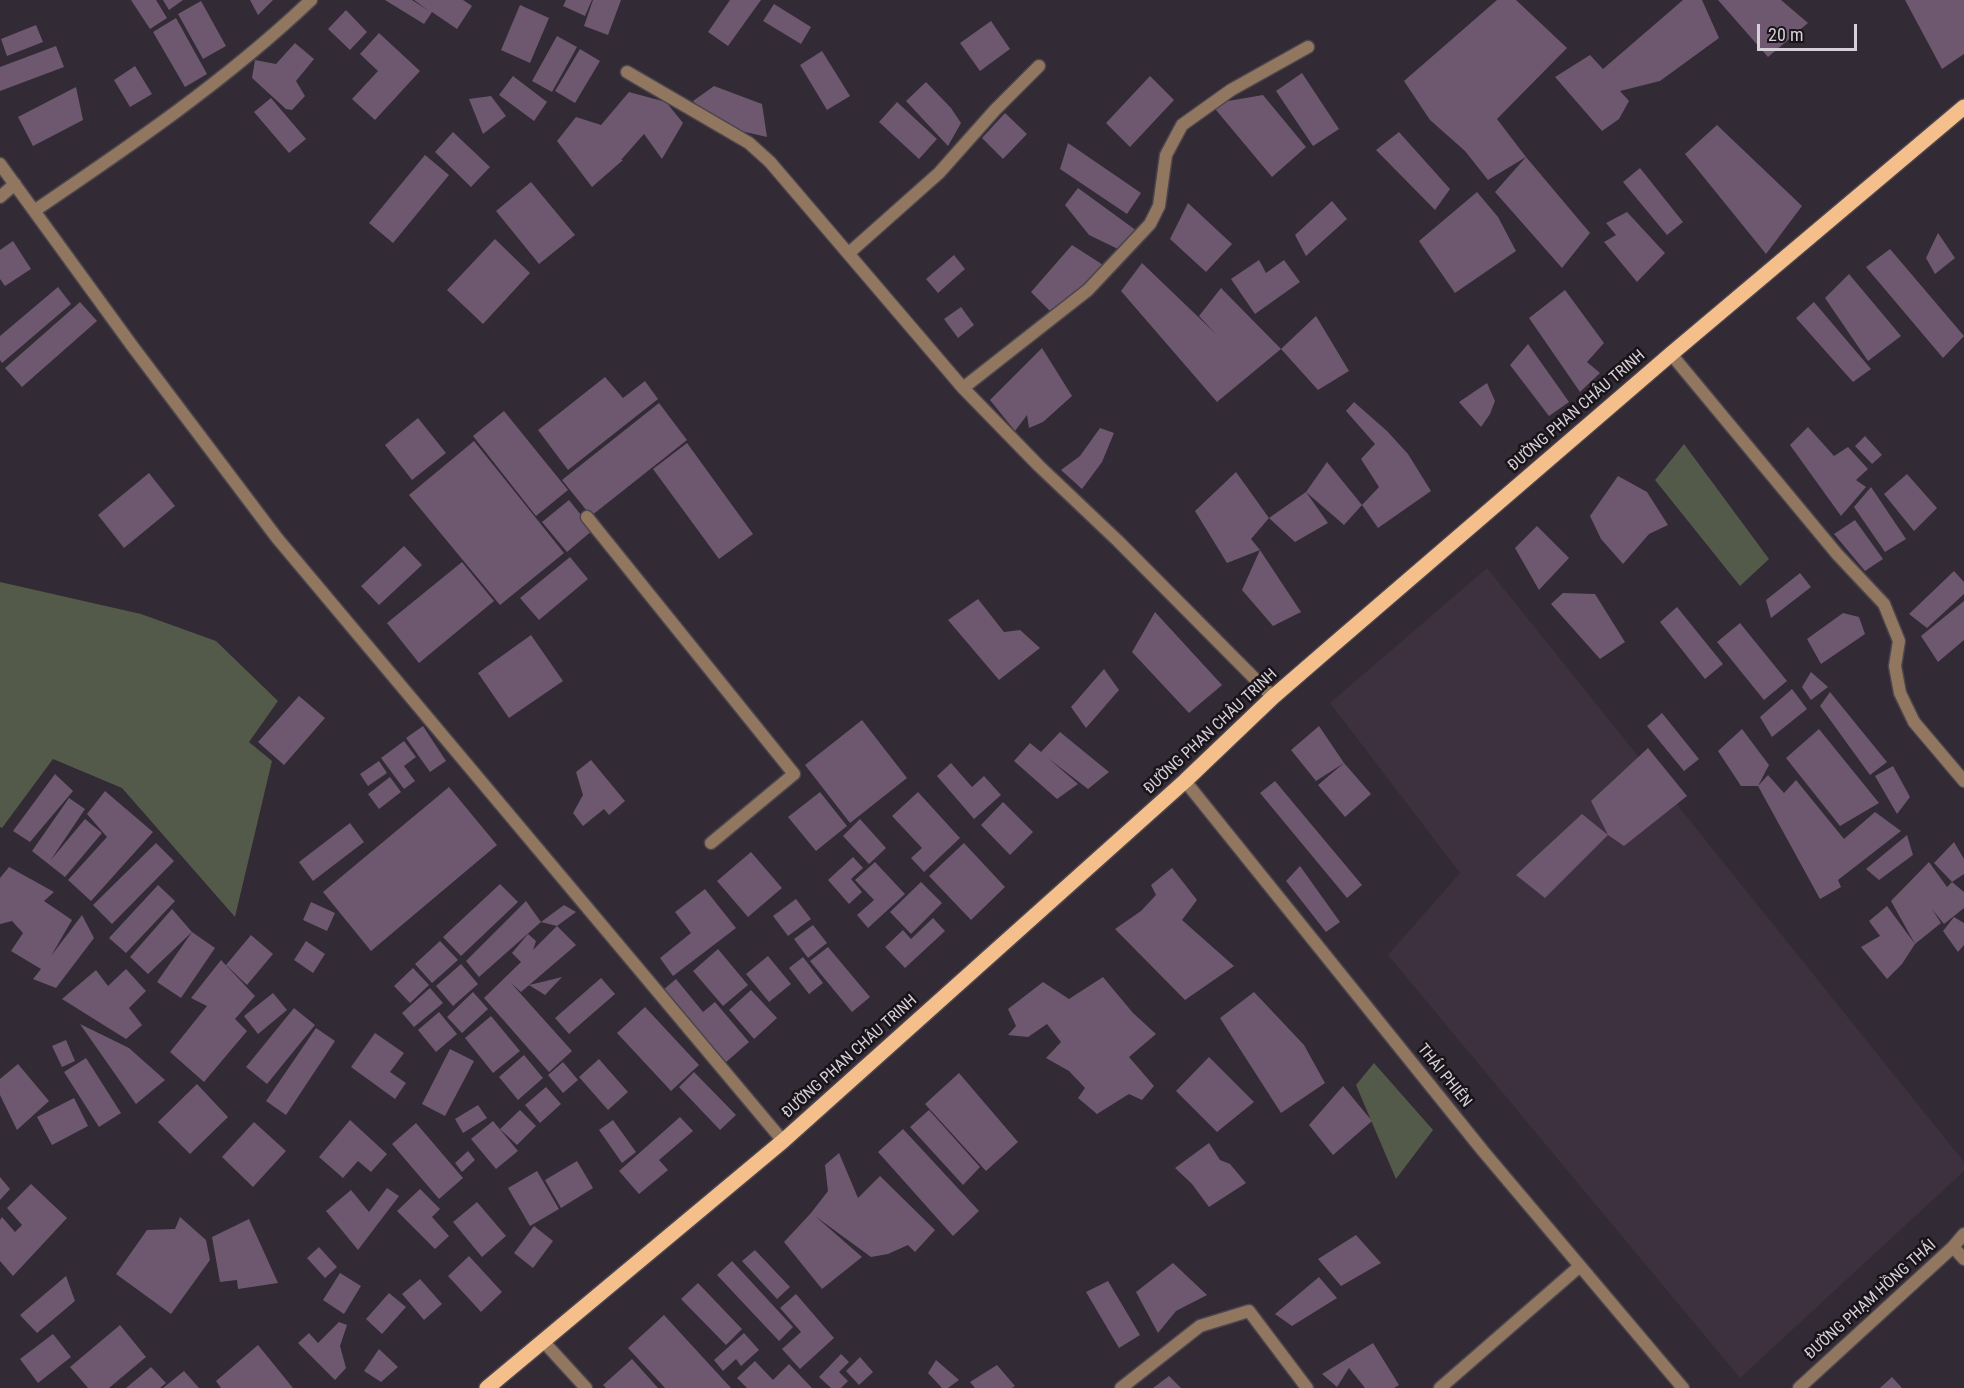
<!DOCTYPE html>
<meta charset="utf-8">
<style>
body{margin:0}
#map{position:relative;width:1964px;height:1388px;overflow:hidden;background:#322a34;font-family:"Roboto Condensed",sans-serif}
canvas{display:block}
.scale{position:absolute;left:1757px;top:24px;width:100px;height:27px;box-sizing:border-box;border:3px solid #d6d1d8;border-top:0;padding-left:8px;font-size:18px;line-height:21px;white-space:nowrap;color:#d6d1d8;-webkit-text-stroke:4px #181419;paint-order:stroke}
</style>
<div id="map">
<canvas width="1964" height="1388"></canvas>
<div class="scale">20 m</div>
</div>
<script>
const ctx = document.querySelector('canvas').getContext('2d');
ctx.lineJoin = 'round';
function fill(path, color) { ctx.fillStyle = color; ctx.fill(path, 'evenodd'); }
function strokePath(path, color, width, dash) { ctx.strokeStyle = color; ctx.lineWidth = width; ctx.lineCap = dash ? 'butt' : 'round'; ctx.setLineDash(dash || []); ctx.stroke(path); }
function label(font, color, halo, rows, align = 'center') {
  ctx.font = font + ' "Roboto Condensed",sans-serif'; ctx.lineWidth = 5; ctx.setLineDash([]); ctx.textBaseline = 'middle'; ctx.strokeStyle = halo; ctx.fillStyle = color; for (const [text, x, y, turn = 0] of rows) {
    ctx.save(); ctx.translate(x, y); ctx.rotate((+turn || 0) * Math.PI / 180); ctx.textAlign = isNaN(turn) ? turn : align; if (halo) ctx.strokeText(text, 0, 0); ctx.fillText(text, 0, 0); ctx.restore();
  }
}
const built = new Path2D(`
 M1487 568 1964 1162V1171L1740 1378 1388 955 1460 873 1330 703Z`);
const green = new Path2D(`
 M1684 444 1769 559 1740 586 1655 480Z
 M0 582 141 614 216 641 278 701 249 742 272 761 235 917 122 788 53 759 2 828 0 827Z
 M1374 1063 1433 1130 1396 1179 1356 1085Z`);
const building = new Path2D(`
 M131 0H156L167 18 150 29Z
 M163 0H183L169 10Z
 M250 0H273L258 15Z
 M385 0H412L429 11 414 0H463L472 6 457 29 432 12 424 24Z
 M566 0H592L585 16 563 6Z
 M593 0H621L608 35 584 26Z
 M730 0H761L728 46 708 32Z
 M1497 0H1516L1567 48 1497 119 1526 157 1590 233 1562 268 1495 192 1526 157 1488 180 1465 151 1430 120 1404 81Z
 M1683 0H1702L1719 38 1660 81 1620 91 1629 101 1619 119 1602 131 1555 77 1590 55 1603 69Z
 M1718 0H1781L1808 23 1768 57Z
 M1905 0H1964V54L1942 69Z
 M201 1 226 46 203 59 178 14Z
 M774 4 811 27 801 44 763 21Z
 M520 5 549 18 530 63 501 50Z
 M346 10 367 32 350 50 328 29Z
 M176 18 207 74 185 87 153 32Z
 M991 21 1010 49 980 71 960 43Z
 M36 25 43 42 7 56 1 39Z
 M379 33 420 71 375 120 352 99 378 71 360 54Z
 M557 36 577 47 552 92 532 81Z
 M295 43 314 59 296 81 305 96 292 110 286 109 252 78 255 60 276 64Z
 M56 46 64 67 0 91V67Z
 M580 49 600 61 575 103 555 91Z
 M822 51 850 96 827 110 800 65Z
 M135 66 152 94 130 107 114 80Z
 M1302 73 1339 129 1313 146 1276 91Z
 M513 76 547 102 534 121 499 95Z
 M1150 76 1174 100 1130 147 1106 123Z
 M926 82 951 108 961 123 948 146 906 101Z
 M714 86 762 104 767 137 741 131 727 136 693 101Z
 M76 87 83 120 33 146 18 117Z
 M629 92 666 102 683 123 662 159 644 134 621 160H623L592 187 557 141 576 117 601 125Z
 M1263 95 1306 147 1272 177 1211 104Z
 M491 96 506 116 483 134 469 99Z
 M271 98 306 139 289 153 254 112Z
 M897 102 937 139 919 159 879 122Z
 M1005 113 1027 134 1003 159 982 138Z
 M1717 125 1802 206 1766 254 1685 154Z
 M453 132 490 167 471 187 435 152Z
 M1399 132 1450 189 1435 210 1376 150Z
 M1068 143 1141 193 1127 214 1060 169Z
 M425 155 449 175 393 243 369 223Z
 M1640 168 1683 222 1667 235 1623 182Z
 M531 182 575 235 539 264 496 211Z
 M1078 188 1137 231 1118 249 1089 235 1065 205Z
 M1477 192 1498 217 1516 251 1455 293 1419 241Z
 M1332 201 1347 219 1306 256 1295 235Z
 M1188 203 1232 244 1206 272 1170 239Z
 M1627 212 1665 253 1637 282 1604 242 1616 235 1606 223Z
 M1938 233 1955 258 1935 274 1926 258Z
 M495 239 530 273 483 324 447 290Z
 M13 241 31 269 5 286 0 279V250Z
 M1072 245 1111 270 1058 319 1031 292Z
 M1890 249 1964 336 1943 358 1866 267Z
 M954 255 965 269 938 293 926 279Z
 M1259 260 1266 273 1284 260 1300 282 1255 314 1231 279Z
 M1142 263 1216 334 1199 316 1221 288 1281 349 1217 402 1121 291Z
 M1849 274 1901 336 1868 361 1825 298Z
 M58 287 71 304 2 363 0 360V336Z
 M1565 290 1604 343 1587 362 1600 373 1580 392 1529 318Z
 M80 302 97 321 22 387 5 368Z
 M1814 302 1871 369 1853 382 1796 318Z
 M961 307 974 325 958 338 944 319Z
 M1316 316 1349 371 1318 390 1281 349Z
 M1528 344 1569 402 1549 416 1510 365Z
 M1042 348 1072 396 1043 422 1029 428 1027 415 1015 431 990 400Z
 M605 377 623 398 645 381 658 399 568 470 538 430Z
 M1487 383 1495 401 1490 414 1481 427 1459 402Z
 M1354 402 1387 431 1408 454 1431 491 1378 528 1362 505 1379 487 1361 459 1375 444 1346 411Z
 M659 403 687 440 591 516 562 480Z
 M504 411 568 490 536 516 473 436Z
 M418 418 446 453 412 480 385 445Z
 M1808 427 1834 456 1848 447 1868 469 1856 480 1866 487 1841 516 1790 445Z
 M1100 428 1114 433 1102 462 1082 489 1061 470 1080 456Z
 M1865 436 1882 455 1872 464 1855 446Z
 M474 441 564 553 500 605 409 495Z
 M687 443 753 534 719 559 653 469Z
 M1327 462 1362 505 1344 525 1306 492 1328 523 1295 542 1269 518 1306 492Z
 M1236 472 1269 518 1251 539 1260 550 1227 563 1195 511Z
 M149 473 175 506 124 548 98 515Z
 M1907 474 1937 508 1914 531 1884 494Z
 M1618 476 1647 492 1668 525 1649 534 1623 564 1601 539 1590 516Z
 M1871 487 1906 539 1885 552 1854 507Z
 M569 500 593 530 567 552 542 522Z
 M1855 520 1883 559 1865 571 1834 534Z
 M1537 526 1569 558 1539 590 1515 548Z
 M404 546 422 565 379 605 361 586Z
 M1260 550 1301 612 1273 626 1242 590Z
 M570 557 588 579 539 620 520 598Z
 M462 562 494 601 419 663 387 623Z
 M1954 571 1964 582V594L1927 628 1909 614Z
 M1800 573 1811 587 1771 618 1766 600Z
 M1563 593 1595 594 1625 642 1600 659 1551 604Z
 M978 599 1004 632 1020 630 1040 648 999 680 948 620Z
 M1964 601V640L1938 662 1921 636Z
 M1677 607 1723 664 1705 679 1660 622Z
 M1155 612 1222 685 1189 713 1132 652Z
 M1843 613 1859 617 1865 634 1821 664 1807 639Z
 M1740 623 1787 681 1764 700 1717 642Z
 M531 635 563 681 509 718 478 673Z
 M1104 669 1119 690 1086 728 1071 707Z
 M1811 672 1828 687 1811 700 1802 687Z
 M1792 689 1807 709 1772 737 1760 717Z
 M1830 692 1887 762 1870 775 1820 706Z
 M299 696 325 718 284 765 258 742Z
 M1662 713 1699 759 1684 771 1647 726Z
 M862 720 907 778 850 823 805 765Z
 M423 726 446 761 430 772 406 738Z
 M1319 726 1344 763 1316 781 1291 750Z
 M1742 729 1769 765 1758 786H1741L1718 751Z
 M1819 729 1879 803 1840 826 1786 758Z
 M1060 732 1109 772 1088 789 1048 758 1078 784 1057 799 1014 761 1030 743 1041 752Z
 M404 741 416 757 404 766 415 781 404 789 381 758Z
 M1648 748 1687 796 1624 846 1608 835 1545 898 1516 875 1582 814 1608 835 1591 801Z
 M591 760 625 801 609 815 604 809 583 826 573 813 583 795 576 772Z
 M379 761 387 773 368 786 360 774Z
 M951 763 972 787 984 776 1001 795 974 819 937 776Z
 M1344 763 1371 794 1345 817 1318 785Z
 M1893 766 1910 797 1897 814 1875 776Z
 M55 774 73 791 30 842 13 831Z
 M1768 775 1784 793 1796 780 1844 839 1875 812 1901 831 1838 880 1841 887 1820 899 1758 786Z
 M390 777 401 792 379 809 368 794Z
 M1275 781 1362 885 1347 898 1260 793Z
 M449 787 497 845 371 951 323 892Z
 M105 791 153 832 91 901 68 880 107 837 87 814Z
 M820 792 847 826 816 851 788 817Z
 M918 792 960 838 924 872 911 858 922 848 892 816Z
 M69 798 85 809 50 861 85 819 102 833 65 877 32 851Z
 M1003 802 1033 832 1010 855 981 825Z
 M860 819 886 848 869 864 843 836Z
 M350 823 364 842 313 881 299 862Z
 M1907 835 1913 855 1879 880 1866 869Z
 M1954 842 1964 859V874L1952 882 1934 863Z
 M156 843 174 861 112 924 93 905Z
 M964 843 1005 887 971 920 929 876Z
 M751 852 782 888 748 917 717 881Z
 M853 857 863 868 851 879 862 892 849 904 828 880Z
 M875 862 905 894 868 928 857 915 874 900 855 880Z
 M1929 862 1947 887 1952 882 1964 892V908L1944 924 1932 909 1941 923 1915 944 1891 901Z
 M1300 866 1340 922 1326 932 1286 881Z
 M9 867 54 892 44 901 72 920 51 956 82 915 94 938 56 988 33 979 41 969 11 951 23 933 12 921 0 924V878Z
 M1172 868 1197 900 1182 920 1234 966 1185 1000 1115 929 1141 911 1156 895 1151 885Z
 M921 882 942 903 911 934 890 912Z
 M500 884 518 902 461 956 443 937Z
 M158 885 175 901 126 953 109 938Z
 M705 889 736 928 673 976 660 958 691 933 675 912Z
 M796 899 811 919 788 936 773 916Z
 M526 901 541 922 479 977 466 961Z
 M311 902 335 913 327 931 303 920Z
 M564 905 576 912 557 926 541 922Z
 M1887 906 1915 944 1902 964 1887 979 1861 947 1880 936 1869 921Z
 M172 909 192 932 215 948 181 998 157 982 192 932 148 974 130 957Z
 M1954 917 1964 923V945L1958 952 1943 931Z
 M933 918 945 931 905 968 885 947 903 930 911 939Z
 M813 925 827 943 808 958 794 939Z
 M557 926 576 945 521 992 511 983 572 1051 549 1072 484 998 521 962 512 953 528 934 536 941 533 950Z
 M251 935 273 954 247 985 226 965Z
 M306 941 325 954 313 973 294 960Z
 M440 941 458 960 432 983 415 964Z
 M828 947 870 997 852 1012 810 961Z
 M718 949 748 985 723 1006 693 971Z
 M768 956 791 984 769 1002 746 974Z
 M803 957 823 983 809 994 789 968Z
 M221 960 255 996 235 1019 247 1031 204 1082 170 1052 207 1006 191 998Z
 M461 964 478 984 453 1006 436 986Z
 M413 968 429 985 410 1003 394 986Z
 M126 969 146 991 129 1008 142 1025 126 1039 62 999 96 970 108 986Z
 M562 977 545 995 529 985 546 981Z
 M1103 977 1133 1013 1156 1034 1129 1057 1154 1086 1142 1100 1129 1094 1097 1114 1078 1098 1085 1088 1069 1071 1046 1058 1061 1042 1047 1024 1028 1037 1008 1035 1016 1026 1008 1009 1043 982 1069 999Z
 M601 978 615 994 569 1034 555 1018Z
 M676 979 703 1012 715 1002 749 1042 725 1063 663 990Z
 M430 988 443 1003 414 1027 402 1013Z
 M751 990 777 1018 754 1039 729 1010Z
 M473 992 488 1009 462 1033 447 1017Z
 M1254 992 1304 1045 1325 1083 1281 1113 1220 1018Z
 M273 993 287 1010 258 1034 244 1016Z
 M645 1007 699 1065 671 1091 617 1033Z
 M294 1008 315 1025 267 1084 246 1067Z
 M439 1012 457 1034 436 1052 418 1030Z
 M491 1016 520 1051 493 1073 465 1038Z
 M80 1024 129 1048 165 1080 136 1104Z
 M316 1028 335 1041 286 1115 266 1101Z
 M375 1033 404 1053 390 1072 406 1083 395 1099 351 1067Z
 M66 1040 75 1061 62 1067 52 1046Z
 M450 1049 474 1061 445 1116 422 1104Z
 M524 1055 543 1078 518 1100 499 1077Z
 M1209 1057 1254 1102 1217 1132 1176 1091Z
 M86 1058 121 1113 99 1127 64 1072Z
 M599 1059 628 1092 608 1110 579 1077Z
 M563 1062 578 1080 563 1093 548 1075Z
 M18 1064 49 1101 17 1130 0 1095V1079Z
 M694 1072 736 1115 720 1130 679 1087Z
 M959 1073 1018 1142 986 1171 925 1104Z
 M197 1084 228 1117 190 1154 158 1122Z
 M1343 1086 1372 1121 1333 1155 1309 1125Z
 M546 1087 561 1104 540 1123 525 1105Z
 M74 1098 88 1126 52 1145 37 1117Z
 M478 1105 487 1118 463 1133 455 1119Z
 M520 1110 536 1126 517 1145 500 1129Z
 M929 1110 980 1167 963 1185 910 1127Z
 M680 1117 693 1131 659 1160 668 1170 639 1194 619 1171Z
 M350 1120 387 1154 371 1172 358 1161 343 1178 319 1157Z
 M613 1120 636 1152 622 1163 599 1130Z
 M493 1121 518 1151 496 1169 471 1139Z
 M254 1122 286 1151 253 1187 222 1157Z
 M416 1123 463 1178 439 1199 392 1144Z
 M903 1129 979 1211 953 1236 878 1152Z
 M1209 1143 1220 1160 1230 1164 1246 1183 1209 1207 1192 1184 1175 1168Z
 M468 1151 475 1160 462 1172 455 1163Z
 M839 1153 858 1198 880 1176 935 1230 915 1252 908 1245 888 1254 871 1257 815 1216 862 1257 822 1289 784 1242 811 1213 828 1191 825 1165Z
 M577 1161 593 1188 561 1208 545 1180Z
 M537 1171 559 1209 530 1226 508 1188Z
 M0 1177 10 1189 0 1200Z
 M31 1184 67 1218 13 1276 0 1261V1220L2 1217 15 1232 22 1225 7 1208Z
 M387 1188 399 1196 358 1250 326 1211 351 1190 369 1212Z
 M420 1189 440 1209 432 1217 449 1236 435 1249 397 1211Z
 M477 1202 506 1236 482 1257 453 1222Z
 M180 1217 206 1240 210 1260 171 1314 116 1274 147 1230 175 1229Z
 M249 1219 278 1283 238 1289 237 1280 220 1282 212 1237Z
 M534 1226 553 1241 533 1268 514 1253Z
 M1356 1235 1381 1263 1341 1286 1318 1259Z
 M319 1247 337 1267 325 1278 307 1258Z
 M755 1250 790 1287 777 1299 742 1261Z
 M469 1256 502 1292 481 1312 448 1276Z
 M732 1261 793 1327 779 1341 717 1275Z
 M1173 1263 1207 1295 1176 1311 1158 1333 1136 1292Z
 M340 1273 361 1286 344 1314 323 1300Z
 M66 1276 75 1301 37 1333 20 1315Z
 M1319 1277 1337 1298 1292 1326 1275 1314Z
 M420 1279 442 1304 424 1320 402 1294Z
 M1108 1281 1140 1335 1119 1348 1086 1292Z
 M698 1283 742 1329 726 1345 681 1299Z
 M389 1293 406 1307 382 1334 366 1319Z
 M796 1294 834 1338 800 1369 782 1349 801 1332 780 1308Z
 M664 1315 731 1388H665L628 1348Z
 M339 1322 347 1325 340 1346 346 1368 335 1380 298 1343 309 1333 318 1343Z
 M120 1325 146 1357 109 1388H88L70 1367Z
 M744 1333 759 1350 741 1366 736 1359 723 1371 714 1360Z
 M53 1334 71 1357 38 1383 20 1359Z
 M1373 1343 1399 1385 1394 1388H1365L1349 1368 1337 1387 1322 1374Z
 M258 1345 293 1388H221L216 1381Z
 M379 1349 398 1367 381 1382 364 1371Z
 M841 1354 849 1362 839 1372 848 1381 841 1388H831L819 1377Z
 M860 1357 873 1372 859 1385 846 1371Z
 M632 1359 658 1388H606L603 1385Z
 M936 1360 959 1380 948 1388H942L928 1373Z
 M755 1361 773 1380 789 1364 812 1388H747L737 1378Z
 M997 1365 1015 1386 1012 1388H975L970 1382Z
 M151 1367 166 1383 160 1388H126Z
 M184 1371 199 1388H163Z
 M1169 1376 1181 1388H1153Z
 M1892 1377 1902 1388H1880Z`);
const street = new Path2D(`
 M627 72 749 143 770 162 963 388 1039 466 1118 541 1273 697
 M0 164 133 347 277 538 783 1141
 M0 197 15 184
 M34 211C130 146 227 80 311 0
 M849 253 939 173 995 110 1039 66
 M1671 354 1837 554 1884 604 1899 641 1895 666 1900 693 1914 722 1964 781
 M963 388 1088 290 1150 224 1159 206 1166 155 1182 125 1231 90 1308 47
 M587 517 794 774 711 843
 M1185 781 1483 1151 1683 1388
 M1953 1247 1964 1259
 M543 1341 586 1388
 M1121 1388 1200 1326 1249 1311 1307 1388
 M1440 1388 1580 1266
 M1799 1388 1953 1247 1964 1234`);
const primary = new Path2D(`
 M487 1388 783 1141 1185 781 1273 697 1333 645 1671 354 1964 107`);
const streetNames = [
 ["ĐƯỜNG PHAN CHÂU TRINH",1577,411,-41],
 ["ĐƯỜNG PHAN CHÂU TRINH",1211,732,-43],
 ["ĐƯỜNG PHAN CHÂU TRINH",850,1057,-42],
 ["THÁI PHIÊN",1444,1076,51],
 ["ĐƯỜNG PHẠM HỒNG THÁI",1871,1300,-42]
];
fill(built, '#3d3140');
fill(green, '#545a49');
fill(building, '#6e5870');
strokePath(street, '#4c454e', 15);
strokePath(primary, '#4c454e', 18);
strokePath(street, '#91775f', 12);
strokePath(primary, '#f5bf8c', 15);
label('16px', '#d6d1d8', '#181419', streetNames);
</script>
